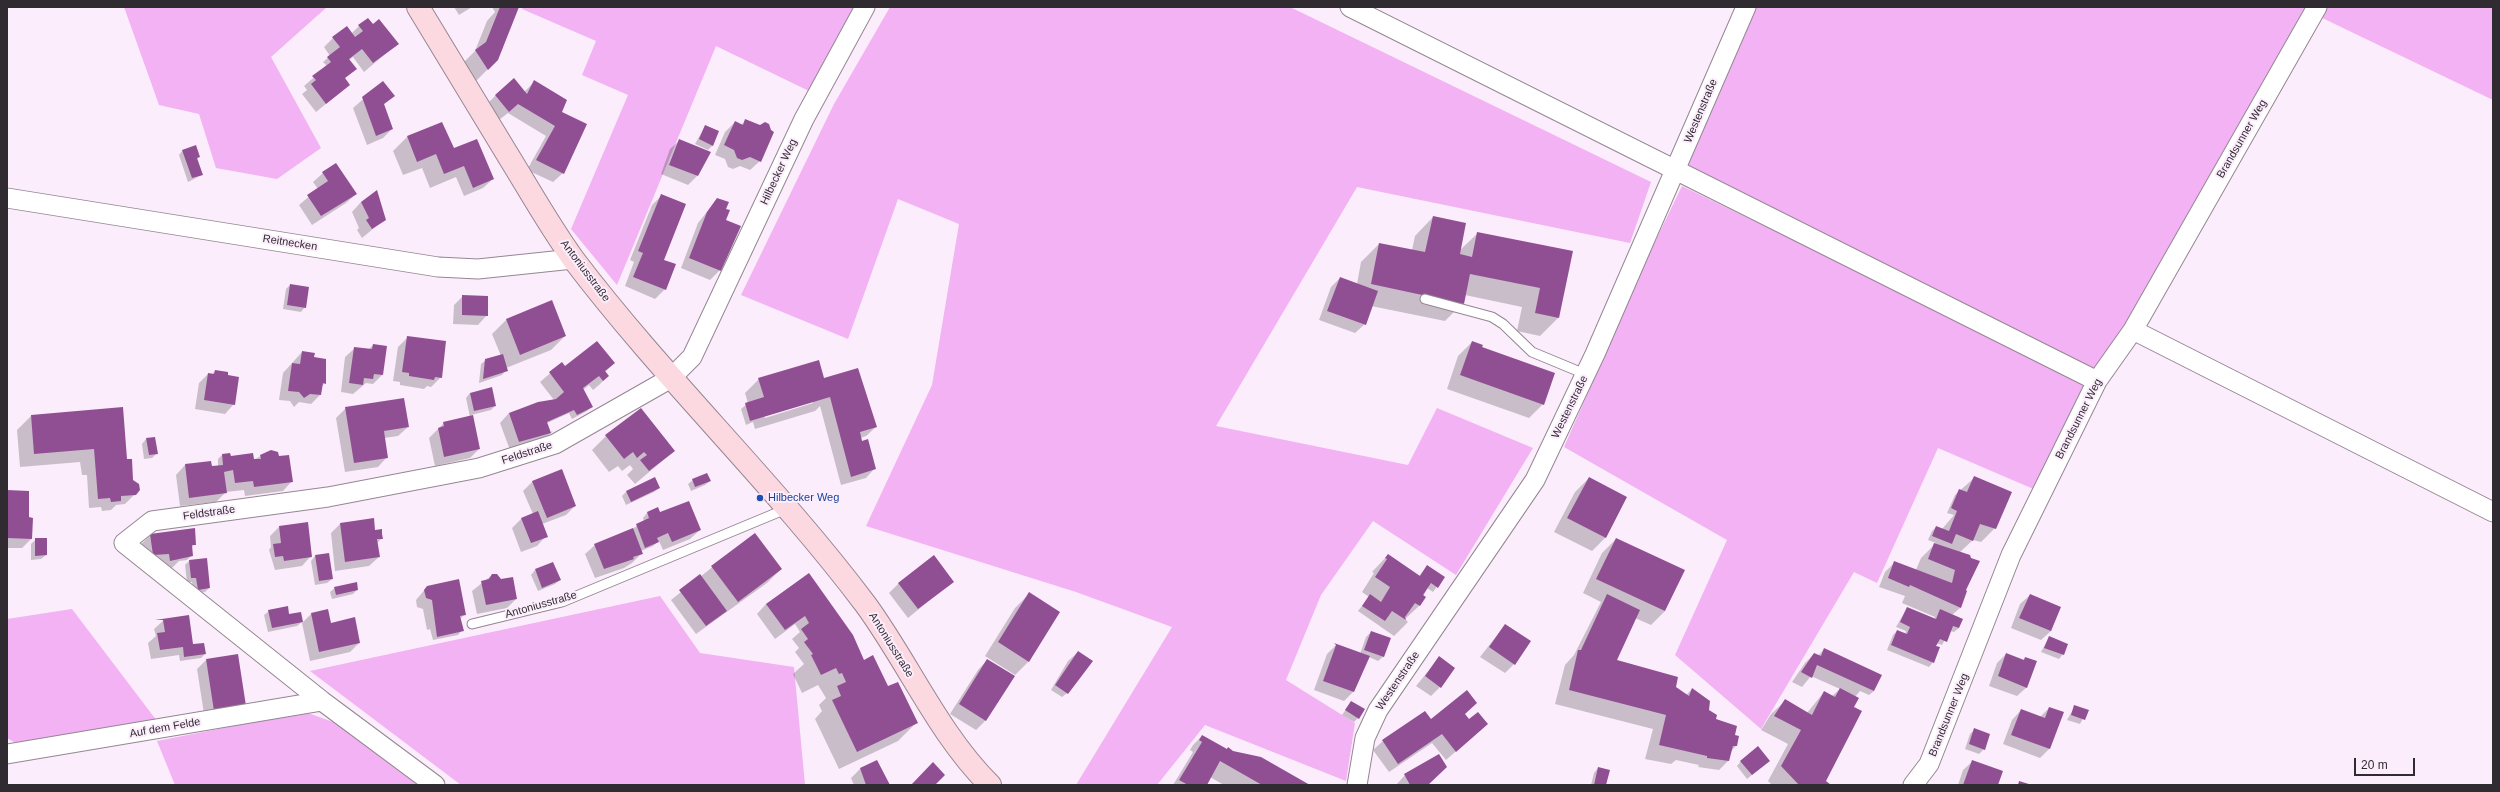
<!DOCTYPE html>
<meta charset="utf-8">
<style>
body{margin:0}
#map{position:relative;width:2500px;height:792px;overflow:hidden;background:#fcedfc;font-family:Helvetica,sans-serif}
canvas{display:block}
.frame{position:absolute;inset:0;border:8px solid #302b30;pointer-events:none}
.scale{position:absolute;left:2354px;top:758px;width:61px;height:18px;box-sizing:border-box;border:2px solid #302b30;border-top:0;padding-left:5px;font-size:12px;line-height:14px;white-space:nowrap;color:#302b30;-webkit-text-stroke:3px #fcedfc;paint-order:stroke}
</style>
<div id="map">
<canvas width="2500" height="792"></canvas>
<div class="frame"></div>
<div class="scale">20 m</div>
</div>
<script>
const ctx = document.querySelector('canvas').getContext('2d');
ctx.lineJoin = 'round';
function fill(path, color) { ctx.fillStyle = color; ctx.fill(path, 'evenodd'); }
function strokePath(path, color, width, dash) { ctx.strokeStyle = color; ctx.lineWidth = width; ctx.lineCap = dash ? 'butt' : 'round'; ctx.setLineDash(dash || []); ctx.stroke(path); }
function label(font, color, halo, rows, align = 'center') {
  ctx.font = font + ' Helvetica,sans-serif'; ctx.lineWidth = 4; ctx.setLineDash([]); ctx.textBaseline = 'middle'; ctx.strokeStyle = halo; ctx.fillStyle = color; for (const [text, x, y, turn = 0] of rows) {
    ctx.save(); ctx.translate(x, y); ctx.rotate((+turn || 0) * Math.PI / 180); ctx.textAlign = isNaN(turn) ? turn : align; if (halo) ctx.strokeText(text, 0, 0); ctx.fillText(text, 0, 0); ctx.restore();
  }
}
const green = new Path2D(`
 M124 7H327L271 57 321 148 277 179 216 168 199 114 159 105Z
 M523 7H854L809 91 716 46 617 285 571 229 628 95 582 75 596 41 522 9Z
 M890 7H1290L1651 182 1630 243 1357 187 1216 426 1408 465 1437 408 1533 448 1456 575 1373 521 1321 595 1286 680 1355 723 1346 781 1205 725 1157 785H1076L1172 627 1076 592 866 526 932 385 959 224 898 199 848 339 741 295 834 104Z
 M1750 7H2314L2130 326 2097 369H2081L1680 168Z
 M2321 7H2493V100L2316 15Z
 M1682 186 2077 378 2083 386V400L2038 491 1938 448 1877 583 1854 572 1761 729 1675 655 1727 540 1564 447 1652 248Z
 M660 596 700 653 794 667 805 785H461L310 671Z
 M72 609 157 721 22 747 7 738V619Z
 M305 712 336 723 421 785H175L157 741Z`);
const shadow = new Path2D(`
 M454 7H472L459 15Z
 M492 7H518L497 60 474 83 462 64 475 51 487 21 495 12Z
 M372 25 397 44 364 72 353 57 349 60 344 79 349 85 316 112 302 94 307 90 304 86 327 66 323 62 330 56 324 47 333 38 351 34 359 26Z
 M535 81 560 112 563 173 553 182 527 170 546 136 508 113 499 120 486 105 496 95 524 92Z
 M383 82 393 95 383 105 392 129 383 138 367 145 353 108Z
 M746 120 770 131 760 161 750 170 740 166 733 169 728 167 725 159 715 155 725 132 735 122 741 125Z
 M441 123 453 149 493 179 483 188 464 196 456 177 430 188 422 168 403 175 393 151 407 137Z
 M705 126 713 145 708 150 695 144Z
 M680 140 697 176 688 185 661 174 670 149Z
 M183 150 199 157 196 160 202 175 188 182 179 155Z
 M323 173 356 194 346 203 312 225 299 205 318 189 313 182Z
 M661 196 665 289 655 299 625 286 634 262 630 260 652 205Z
 M717 199 725 209 720 270 710 280 681 268 698 223Z
 M361 202 385 219 362 238 357 230 359 228 352 212Z
 M1433 217 1459 251 1478 233 1571 252 1558 318 1540 336 1517 331 1522 307 1465 295 1463 303 1445 321 1371 306 1365 324 1355 333 1319 320 1331 287 1340 278 1357 284 1361 262 1379 244 1412 250 1415 236Z
 M290 285 305 307 301 312 283 309 286 289Z
 M463 296 487 315 478 325 453 324 454 305Z
 M552 302 565 336 551 350 506 368V370L502 375 479 383 481 364 486 360 501 356 492 334 506 320Z
 M408 337 441 377 431 387 427 386 424 389 400 385V382L393 381 398 347Z
 M1472 342 1543 404 1529 418 1447 389 1458 356Z
 M373 345 386 347 382 375 373 384 366 383 353 394 341 392 345 357 355 348 368 350Z
 M302 352 313 358 325 383 321 387 320 395 311 404 299 402 294 407 290 401 279 400 283 373Z
 M562 363 565 368 614 363 605 372 608 376 599 385 593 390 589 385 583 390 591 407 587 411 572 419 569 413 545 424 548 433 553 431 548 436 510 450 500 423 509 413 538 403 554 400 540 382Z
 M215 371 227 376 234 404 225 414 195 409 199 383 208 374H212Z
 M759 379 824 380 876 427 866 436 860 438 875 468 866 478 841 485 820 406 815 411 755 429 753 422 746 425 741 409 748 403 745 393ZM813 401V403L765 418 764 416Z
 M470 393 495 406 491 410 471 415 479 449 470 458 435 466 429 438 444 423 470 417 466 398Z
 M346 408 408 427 398 436 384 438 387 457 378 467 345 472 336 418Z
 M641 409 674 451 635 484 627 475 633 469 630 465 622 471 618 466 609 472 592 450 606 436Z
 M31 416 126 459 132 481 139 490 125 504 116 505 111 510 102 511 101 507 89 508 87 475H82L80 462 20 467 17 430Z
 M146 439 157 453 152 458 144 459 142 444Z
 M230 454V458L253 460 261 456 292 481 283 491 245 496 244 490 226 492 216 502 180 506 176 475 185 465 210 462 211 467 218 466V459L222 455Z
 M1589 478 1606 537 1592 551 1554 532 1575 492Z
 M1974 478 1995 528 1981 542 1973 540 1960 552 1964 591 1960 608 1952 615 1959 628 1954 632 1950 631 1942 645 1936 643 1933 662 1929 667 1887 650 1893 635 1897 631 1905 634 1906 631 1896 627 1907 608 1934 619 1935 617 1902 603 1905 596 1879 587 1885 572 1895 562 1915 572 1921 558 1936 543 1928 540 1932 531 1936 527 1942 529 1954 515 1947 513 1955 495Z
 M654 479 659 488 654 492 626 505 622 496 626 492Z
 M693 480 710 481 705 485 691 491 688 484Z
 M533 481 575 506 566 515 542 524 546 536 537 546 521 552 512 528 521 519 533 514 523 491Z
 M7 491 28 518 31 539 22 548H7Z
 M658 509 660 514 700 530 690 539 663 550 659 541 653 546 641 551 642 553 632 563 624 568 595 578 585 554 595 545 631 530 644 521 643 518 647 513Z
 M340 524 375 531 382 538 377 543 379 557 369 566 335 571 331 533Z
 M279 527 311 556 302 566 275 570 269 550 271 547 270 536Z
 M754 534 781 569 767 583 696 634 671 600Z
 M151 535 195 544 191 548 192 555 187 560 179 561 171 569 144 564 141 544Z
 M36 539 46 555 41 559 31 560V544Z
 M1616 539 1665 611 1651 625 1635 618 1614 661 1675 687 1686 695 1692 689 1707 711 1734 735 1736 746 1730 752 1729 760 1719 770 1698 767 1699 765 1676 760 1671 764 1645 759 1653 729 1555 704 1565 665 1574 655 1601 602 1583 593 1602 553Z
 M1388 555 1419 576 1427 566 1444 577 1433 592 1427 588 1419 606 1405 619 1408 622 1394 636 1358 611 1369 597 1362 592 1374 573 1372 572Z
 M315 556 332 579 327 583 315 585 311 561Z
 M189 561 209 588 205 592 194 594 192 582H187L185 565Z
 M535 570 560 580 555 584 538 591 531 575Z
 M809 574 863 661 916 723 898 741 839 769 815 719 822 711 819 705 826 698 818 685 802 693 793 674 804 664 795 652 799 648 792 639 800 632 795 624 775 639 757 614 766 604Z
 M492 575 516 599 507 608 477 614 472 591Z
 M952 582 908 618 889 593 899 583Z
 M427 587 465 614 460 619 462 630 458 635 433 640 430 629 427 630 423 609 417 607 416 600Z
 M335 588 357 590 353 594 332 599 330 592Z
 M1029 594V661L1015 675 985 656 1015 608Z
 M2030 595 2060 607 2051 631 2041 640 2011 628 2020 604Z
 M269 611 289 615 302 622 297 626 268 632 264 615Z
 M312 613 330 624 359 643 350 652 310 661 302 623Z
 M164 620 193 646 205 654 201 658 180 661 179 655 151 659 148 643 156 636 154 629Z
 M1505 625 1514 664 1505 673 1480 657Z
 M1371 632 1389 638 1383 657 1378 661 1369 657 1353 692 1344 701 1314 690 1327 654 1336 645 1360 654 1366 637Z
 M2049 637 2063 654 2059 659 2041 652Z
 M1824 649 1874 691 1869 695 1860 691 1855 697 1825 781 1829 785H1772L1768 781 1788 744 1761 730 1771 714 1785 701 1807 713 1824 692 1832 696 1840 689 1811 676 1802 687 1792 682 1805 663 1814 654 1818 656Z
 M1078 652 1067 693 1062 697 1051 690 1068 661Z
 M2006 654 2023 660 2026 658 2027 687 2017 696 1989 686 1997 663Z
 M1439 658 1440 687 1431 696 1416 686Z
 M206 660 245 706 205 720 197 669Z
 M987 660 1013 677 985 721 976 730 950 714 978 670Z
 M1351 702 1358 718 1354 722 1342 715Z
 M2075 706 2087 711 2080 724 2067 720Z
 M2049 708V749L2040 758 2003 744 2012 720 2021 710 2040 717Z
 M1464 714 1469 721 1487 724 1446 760 1432 743 1389 772 1373 750 1383 741 1431 721Z
 M1975 729 1984 749 1979 754 1965 749 1970 734Z
 M1202 736 1227 750 1308 785H1224L1210 777 1205 785H1173L1193 752 1190 750 1193 745Z
 M876 761 889 785H854L851 778 860 769Z
 M1741 761 1764 765 1747 779 1737 766Z
 M1973 761 1997 785H1958L1963 770Z
 M1598 768 1605 785H1591L1594 773Z
 M1405 775 1428 785H1396Z`);
const building = new Path2D(`
 M500 7H519L498 60 488 70 475 50 486 42Z
 M368 18 373 24 379 19 399 44 373 63 362 49 349 59 357 69 345 78 350 85 326 104 311 84 316 80 312 76 331 62 327 57 340 47 332 37 347 26 355 37 363 31 358 25Z
 M514 78 527 94 534 80 567 100 562 112 587 124 564 174 536 160 555 126 518 104 509 112 495 95Z
 M383 81 395 96 384 104 393 129 376 136 362 97Z
 M745 119 760 125 765 122 769 124 771 130 774 132 761 162 750 157 742 160 737 158 734 150 724 145 735 121 743 125Z
 M442 122 454 148 477 139 494 179 473 188 464 166 444 174 436 154 417 162 407 136Z
 M705 125 719 131 713 146 699 139Z
 M679 139 711 152 698 176 669 165Z
 M196 145 200 157 197 158 203 175 192 178 182 150Z
 M336 163 357 194 321 216 307 195 328 181 322 172Z
 M377 190 386 220 372 229 366 220 369 218 361 202Z
 M661 194 686 204 664 260 676 264 666 290 633 277 643 253 638 251Z
 M717 198 729 202 726 209 730 210 726 220 741 226 721 271 689 258 707 212Z
 M1433 216 1466 223 1460 254 1472 257 1477 232 1573 251 1559 318 1535 313 1540 288 1470 274 1464 304 1371 284 1379 243 1425 252Z
 M1340 277 1378 291 1366 325 1327 311Z
 M290 284 309 287 306 308 287 305Z
 M462 295 488 296V316L462 315Z
 M552 300 566 336 520 355 506 319Z
 M407 336 446 341 442 378 435 377 434 380 409 376V373L402 372Z
 M597 341 615 363 605 371 609 376 603 381 599 376 583 388 593 407 577 415 574 410 547 422 551 433 519 442 509 413 538 402 556 399 564 392 549 372 562 362 565 366Z
 M1472 341 1483 345 1482 347 1555 373 1544 405 1460 375Z
 M373 344 387 346 383 375 374 374 373 379 364 378 363 385 349 383 354 347 372 349Z
 M302 351 315 353 314 357 326 359V384L323 383 321 395 310 394 304 398 299 392 288 391 292 363 300 364Z
 M503 354 508 371 483 379 485 359Z
 M819 360 824 378 858 368 877 427 860 432 862 441 868 439 876 469 851 477 830 397 750 421 745 403 764 397 758 378Z
 M215 370 228 372V375L239 377 235 405 204 400 208 373 214 374Z
 M492 387 496 406 474 411 470 393Z
 M404 398 409 427 384 431 388 458 354 463 345 407Z
 M123 407 127 459H132L133 480 139 484 140 490 136 495 121 496V501L111 502 110 498 98 499 94 449 34 454 31 415Z
 M641 408 675 451 649 471 640 460 647 455 644 452 637 458 633 452 624 459 605 435Z
 M473 415 480 449 444 457 438 428 444 426 443 422Z
 M155 437 158 454 149 455 146 438Z
 M271 450 278 452 279 456 289 455 293 482 254 487 253 481 235 483 233 470 224 472 227 493 189 498 185 464 211 461 212 466 223 465 222 454 230 453 231 456 253 453 254 459H261L260 455Z
 M562 469 576 506 547 518 532 481Z
 M707 473 711 481 695 487 692 479Z
 M1974 476 2012 492 1996 529 1980 524 1973 541 1956 534 1952 544 1932 536 1936 526 1949 531 1957 511 1951 508 1959 489 1967 492Z
 M655 477 660 488 631 502 626 491Z
 M1589 477 1627 497 1606 538 1567 518Z
 M7 490 29 491V517L33 518 32 539 7 538Z
 M689 501 701 530 672 542 668 533 657 538 659 542 645 548 636 524 649 518 647 512 658 507 660 512Z
 M538 511 548 537 531 543 521 518Z
 M374 518 375 530 382 529V534L383 539H377L380 557 345 562 340 523Z
 M308 522 312 557 284 561 283 556 275 557 273 544 281 543 279 526Z
 M195 528 196 545H192L193 556 170 561 169 554 153 555 150 534Z
 M633 528 643 554 633 557 634 559 604 569 594 544Z
 M755 533 782 569 738 602 711 566Z
 M35 538H47V555L35 556Z
 M1616 538 1685 570 1665 611 1596 579Z
 M1934 543 1970 555 1971 558 1980 561 1966 590 1967 591 1961 608 1910 585 1909 587 1888 578 1894 561 1952 583 1955 570 1928 559Z
 M329 553 333 579 319 581 315 555Z
 M1388 554 1420 576 1427 565 1445 577 1438 588 1431 583 1423 595 1426 597 1420 606 1415 603 1405 617 1406 620 1392 611 1385 621 1362 606 1370 594 1381 602 1390 587 1375 577 1387 559 1385 558Z
 M934 555 954 582 918 609 898 583Z
 M207 558 210 588 198 590 196 578H191L189 560Z
 M553 562 561 580 542 588 535 569Z
 M809 573 853 635 864 660 873 655 888 686 898 682 918 723 857 752 832 700 841 696 837 686 846 682 842 673 839 674 836 668 821 675 811 655 813 654 804 642 808 639 801 629 809 623 805 616 785 630 766 604Z
 M492 574H497L501 579 513 577 517 599 486 605 481 581 489 579Z
 M700 574 727 611 706 626 679 590Z
 M459 579 466 615 460 616 464 631 437 637 432 600 426 598 424 590 427 586Z
 M357 582 358 590 336 595 334 587Z
 M1029 592 1060 612 1029 662 998 642Z
 M1607 594 1640 610 1617 660 1678 677 1676 687 1689 696 1692 688 1710 701 1709 710 1717 715 1716 719 1737 726 1735 735 1739 736 1737 746H1733L1729 761 1707 758V756L1659 745 1666 715 1569 690 1578 650H1581Z
 M2030 594 2061 607 2051 631 2019 618Z
 M288 606 289 614 301 612 303 622 272 628 268 610Z
 M1907 607 1936 619 1940 609 1963 619 1959 628 1953 626 1947 642 1940 639 1936 646 1940 647 1934 663 1891 645 1897 630 1907 634 1910 627 1900 622Z
 M328 609 331 623 355 617 360 643 319 652 311 613Z
 M189 615 193 644 204 643 206 654 184 657 183 647 160 650 157 633 165 632 163 620H155Z
 M1505 624 1531 641 1515 665 1489 647Z
 M1371 631 1391 638 1384 657 1364 650Z
 M2049 636 2068 644 2064 655 2044 648Z
 M1334 643 1370 656 1354 692 1323 681 1336 645Z
 M1824 648 1882 675 1874 691 1817 665 1812 678 1801 672 1814 653 1821 656Z
 M1078 651 1093 661 1068 694 1055 685Z
 M2006 653 2024 660 2025 657 2037 661 2027 688 1998 676Z
 M238 654 246 706 214 711 206 659Z
 M1439 656 1455 668 1441 688 1425 676Z
 M987 659 1015 676 986 721 959 704Z
 M1840 688 1859 698 1854 707 1862 711 1826 781 1831 785H1799L1781 766 1801 730 1774 716 1785 699 1812 715 1824 691 1835 697Z
 M1467 690 1477 703 1465 714 1469 719 1478 712 1488 724 1456 752 1442 734 1398 764 1382 740 1425 711 1431 719Z
 M1351 701 1365 709 1359 719 1345 710Z
 M2074 705 2089 710 2085 720 2071 715Z
 M2049 707 2064 712 2050 749 2011 735 2021 709 2045 718Z
 M1974 728 1990 734 1985 750 1969 744Z
 M1202 735 1227 749 1228 747 1233 751 1261 757 1310 785H1262L1220 761 1207 785H1188L1179 780 1202 742 1199 740Z
 M1758 746 1770 761 1752 775 1740 761Z
 M1439 754 1447 767 1428 785H1410L1404 774Z
 M877 760 890 785H866L860 768Z
 M1972 760 2003 771 1998 785H1963Z
 M933 762 945 775 935 785H911Z
 M1598 767 1610 770 1606 785H1594Z
 M2019 781 2032 785H2018Z`);
const lane = new Path2D(`
 M1425 299 1492 317 1503 324 1532 352 1585 374
 M472 624 562 602 786 509`);
const street = new Path2D(`
 M1350 7 2097 381
 M7 198 438 267 478 269 573 259
 M2133 330 2493 512
 M7 754 322 701
 M435 785 322 701 124 543 152 521 328 497 479 468 555 444 671 378 692 357 804 119 865 7
 M1357 785 1365 738 1378 710 1535 480 1595 354 1746 7
 M1913 785 1929 764 2011 555 2097 381 2133 330 2317 7`);
const secondary = new Path2D(`
 M418 7C448 57 479 107 509 157 530 191 550 227 574 260 665 380 775 484 866 605 909 664 938 733 990 785`);
const markers = [
 [760,498,4,"#1a4fb4"]
];
const streetNames = [
 ["Westenstraße",1701,111,-67],
 ["Brandsunner Weg",2242,139,-60],
 ["Hilbecker Weg",779,172,-65],
 ["Reitnecken",290,243,9],
 ["Antoniusstraße",585,271,53],
 ["Westenstraße",1570,407,-64],
 ["Brandsunner Weg",2079,419,-63],
 ["Feldstraße",527,453,-18],
 ["Feldstraße",209,513,-8],
 ["Antoniusstraße",541,605,-16],
 ["Antoniusstraße",891,645,58],
 ["Westenstraße",1398,681,-56],
 ["Brandsunner Weg",1949,715,-68],
 ["Auf dem Felde",165,728,-10]
];
const transitNames = [
 ["Hilbecker Weg",768,498]
];
fill(green, '#f2b2f3');
fill(shadow, '#0003');
fill(building, '#914f93');
strokePath(lane, '#948793', 11);
strokePath(street, '#948793', 21);
strokePath(secondary, '#948793', 24);
strokePath(lane, '#fff', 9);
strokePath(street, '#fff', 19);
strokePath(secondary, '#fcd9e0', 22);
for (const [x, y, r, color] of markers) { const dot = new Path2D(); dot.arc(x, y, r, 0, 2 * Math.PI); ctx.fillStyle = color; ctx.fill(dot); strokePath(dot, '#fcedfc', 1.5); }
label('11px', '#302b30', '#fcedfc', streetNames);
label('11px', '#164399', '#fcedfc', transitNames, 'left');
</script>
